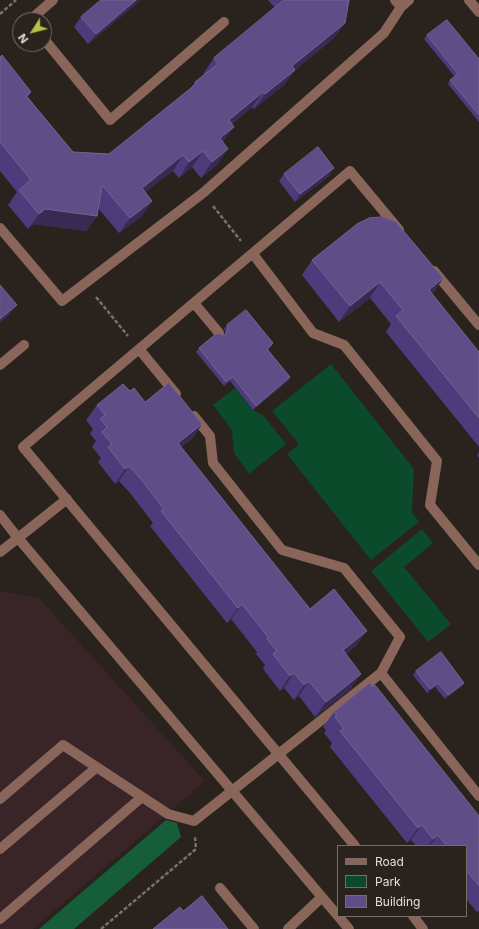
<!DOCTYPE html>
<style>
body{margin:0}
#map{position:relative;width:479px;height:929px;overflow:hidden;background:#2a221d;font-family:Inter,sans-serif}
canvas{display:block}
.legend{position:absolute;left:337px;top:845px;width:130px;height:72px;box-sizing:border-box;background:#2a221d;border:1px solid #746d69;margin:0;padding:5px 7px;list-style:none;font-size:12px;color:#e4dedb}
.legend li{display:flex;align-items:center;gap:8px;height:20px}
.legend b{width:20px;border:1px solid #746d69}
.north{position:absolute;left:12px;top:12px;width:40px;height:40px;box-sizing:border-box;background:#2a221d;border:1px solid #746d69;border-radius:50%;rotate:234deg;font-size:11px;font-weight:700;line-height:16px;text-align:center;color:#e4dedb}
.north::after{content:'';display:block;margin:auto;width:14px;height:18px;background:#b4c24a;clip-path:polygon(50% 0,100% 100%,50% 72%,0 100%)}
</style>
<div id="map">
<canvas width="479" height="929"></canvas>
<ul class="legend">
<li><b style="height:5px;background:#8a6559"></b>Road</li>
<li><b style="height:11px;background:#0b4a2b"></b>Park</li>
<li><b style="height:11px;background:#5e4d86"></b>Building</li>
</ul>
<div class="north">N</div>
</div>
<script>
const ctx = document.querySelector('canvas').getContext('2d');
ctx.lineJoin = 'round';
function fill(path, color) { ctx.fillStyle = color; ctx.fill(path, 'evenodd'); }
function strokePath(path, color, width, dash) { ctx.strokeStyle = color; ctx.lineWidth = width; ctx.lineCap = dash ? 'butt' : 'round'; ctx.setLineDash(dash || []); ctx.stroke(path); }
const industrial = new Path2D(`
 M0 591 39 598 205 781 33 929H0Z`);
const green = new Path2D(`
 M331 364 414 469 412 512 419 522 371 560 287 454 299 444 272 411Z
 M235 388 253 410 263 415 286 444 249 474 234 453 232 430 213 405Z
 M422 529 433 543 404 567 451 624 428 642 371 571Z`);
const forest = new Path2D(`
 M166 820 177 823 181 837 74 929H39Z`);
const path = new Path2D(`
 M0 14 16 0
 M213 206 241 241
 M96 297 128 336
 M101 929 196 849 195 837`);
const minor = new Path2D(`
 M395 0 401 7 409 0
 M469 0 479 12
 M30 20 53 0
 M44 39 110 120 224 22
 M0 228 62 301 203 193 384 33 401 7
 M253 254 313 333 344 345 437 461 430 505 479 565
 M434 271 479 325
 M194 303 219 333
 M139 349 176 394
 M0 365 24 345
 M0 515 18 538 67 499
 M0 552 18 538 338 916
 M381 673 479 796
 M0 799 63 745 168 814 194 821 381 673 400 637 344 568 282 550 213 463 210 436 194 416
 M355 846 23 447 350 171 399 230
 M0 849 97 767
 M220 888 254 929
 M338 916 349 929
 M413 916 423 929
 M0 919 142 797
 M288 929 322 897`);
const wall = new Path2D(`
 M141 0 88 44 74 27 81 17Z
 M268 0H349L345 23 334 38 294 71 284 85 254 109 252 107 232 124 223 142 218 164 201 178 192 167 179 178 173 171 145 192 152 201 142 216 119 233 98 208 97 216 86 231 34 224 28 229 8 205 17 192 0 171V57L31 92 28 97 73 152 109 154 190 89 195 82 204 75 203 74 214 58 275 8Z
 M427 35 479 59V122L448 84 450 80 455 77 424 39Z
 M284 174 329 176 295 202 279 181Z
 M312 260 432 294 479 352V447L386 332 391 324 370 298 339 322 302 275Z
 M227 325 273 343 271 347 268 350 290 377 288 381 253 410 230 381 224 386 196 352 199 348 225 334V332L224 329Z
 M130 391 145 402 202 424 192 439 181 447 310 609 356 646 346 654 351 689 315 717 299 696 294 700 284 688 280 691 263 669 265 665 256 654 257 652 231 619 227 623 150 526 153 523 130 493 119 481 115 484 98 462 101 458 92 447 96 441 90 434 93 429 86 420 97 405Z
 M479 452V458L477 455Z
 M416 671 464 683 461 687 445 699 435 687 427 693 413 675Z
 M334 712 479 816V911L477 912 466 899V846H416L411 840 407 843 330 747 332 743 324 733 326 730 323 727Z`);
const shadedWall = new Path2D(`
 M136 0H141L88 44 96 34Z
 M345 23 334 38 294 71 284 85 254 109 265 94 292 66Z
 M263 92 252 107 218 135 229 120Z
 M234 127 223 142 220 138Z
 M228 149 218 164 201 178 212 162Z
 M203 151 192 167 179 178 189 162Z
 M183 155 173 171 131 203 142 188Z
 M334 168 329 176 295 202 300 194Z
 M152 201 142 216 119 233 130 218Z
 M45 209 97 216 86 231 34 224 28 229 39 214Z
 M443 278 433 294 418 306 429 290Z
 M380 282 370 298 339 322 350 306Z
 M17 305 9 315 0 323V319Z
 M273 343 271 347 264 353 267 349Z
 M233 377 230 381 224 386 226 382Z
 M290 377 288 381 253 410 256 406Z
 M202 424 192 439 167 458 178 443Z
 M129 466 119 481 115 484 125 469Z
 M242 604 231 619 227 623 238 608Z
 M367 631 356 646 332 665 343 650Z
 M294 673 284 688 280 691 290 676Z
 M361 674 351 689 315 717 326 702Z
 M309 681 299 696 294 700 304 685Z
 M438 683 435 687 427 693 430 689Z
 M464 683 461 687 445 699 448 695Z
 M422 825 411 840 407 843 418 828Z
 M438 835 430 846H428L433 839Z`);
const building = new Path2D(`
 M101 0H136L96 34 81 17Z
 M284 0H349L345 23 292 66 295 70 265 94 263 92 229 120 234 127 220 138 228 149 212 162 203 151 189 162 183 155 142 188 152 201 130 218 102 185 97 216 45 209 39 214 19 190 31 180 0 142V57L2 55 31 92 26 96 73 152 109 154 196 84 195 82 218 64 214 58Z
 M447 20 479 59V115L450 80 458 74 427 35Z
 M318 147 334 168 300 194 284 174Z
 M384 217 396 222 443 278 429 290 479 352V418L396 316 403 310 380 282 350 306 312 260 357 224 369 218Z
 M0 285 17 305 0 319Z
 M246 310 273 343 267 349 290 377 256 406 233 377 226 382 199 348 217 333 223 335 226 334 228 328 227 325Z
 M169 383 202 424 178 443 310 609 334 589 367 631 343 650 361 674 326 702 309 681 304 685 294 673 290 676 273 654 277 651 267 639 268 637 242 604 238 608 161 511 164 509 140 478 129 466 125 469 108 447 112 444 102 432 107 427 100 419 105 415 97 405 123 384 130 391 134 388 145 402Z
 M441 652 464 683 448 695 438 683 430 689 416 671Z
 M370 683 373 687 375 685 479 816V886L466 870V846H447L438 835 433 839 422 825 418 828 340 731 344 729 335 717 337 716 334 712Z
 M202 896 228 929H153L180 907 183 911Z`);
fill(industrial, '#392527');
fill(green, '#0b4a2b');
fill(forest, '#165e39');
strokePath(path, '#78706c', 2.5, [4, 2]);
strokePath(minor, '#8a6559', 10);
fill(wall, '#4d3b7c');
fill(shadedWall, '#382a52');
fill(building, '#5e4d86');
strokePath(building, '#736494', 1);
</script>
